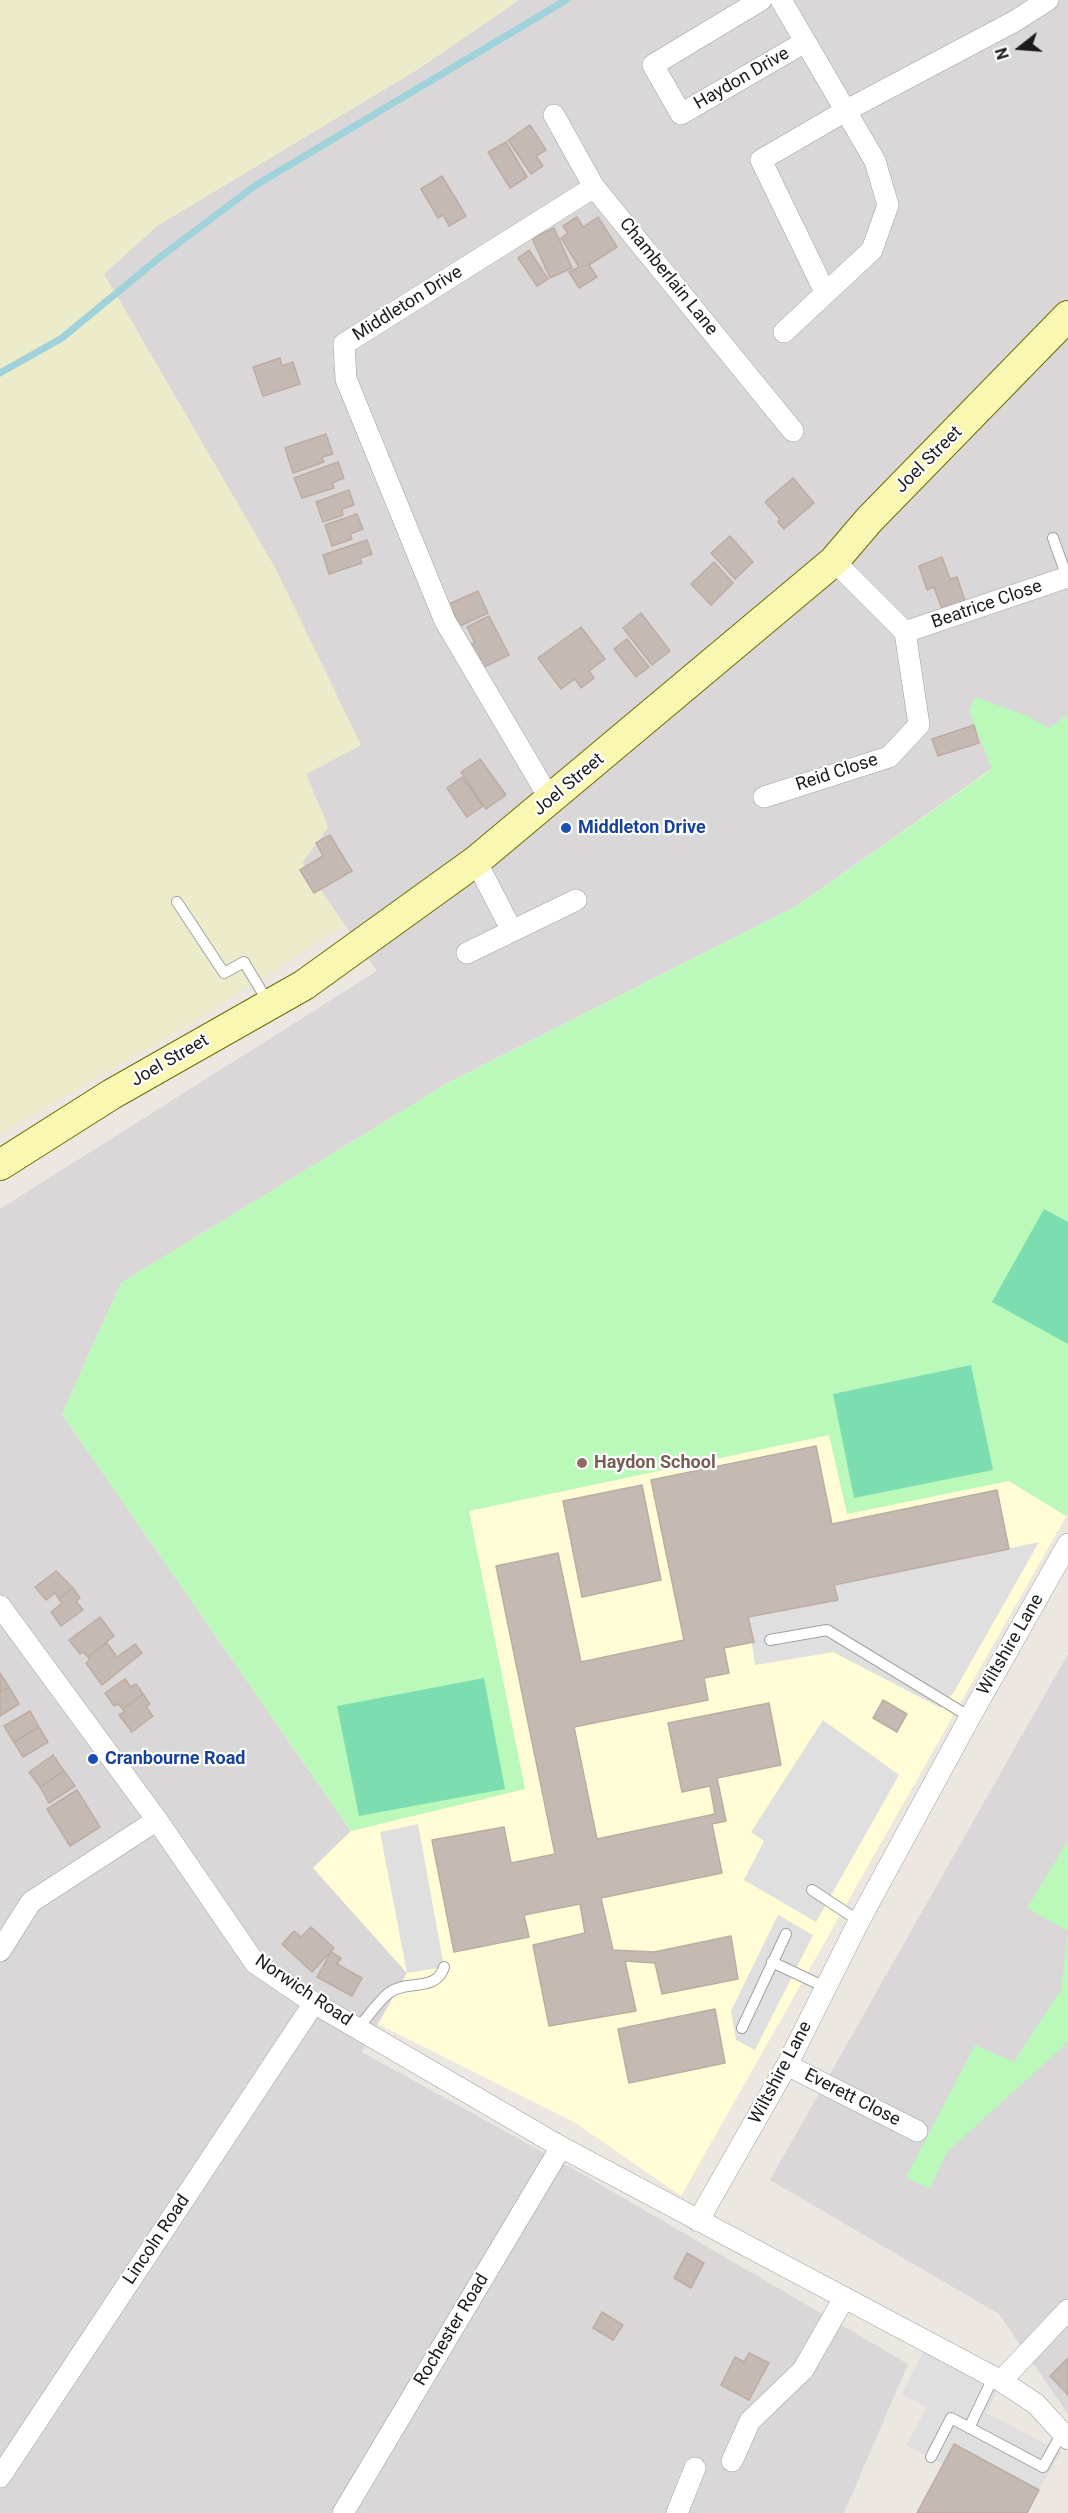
<!DOCTYPE html>
<style>
body{margin:0}
#map{position:relative;width:1068px;height:2513px;overflow:hidden;background:#ece7e0;font-family:Roboto,sans-serif}
canvas{display:block}
.north{position:absolute;left:990px;top:18px;width:60px;height:60px;-webkit-text-stroke:4px #fff;paint-order:stroke;rotate:253deg;font-size:16px;font-weight:700;line-height:24px;text-align:center;color:#1b1b1b}
.north::after{content:'';display:block;margin:auto;width:21px;height:27px;background:#1b1b1b;clip-path:polygon(50% 0,100% 100%,50% 72%,0 100%)}
</style>
<div id="map">
<canvas width="1068" height="2513"></canvas>
<div class="north">N</div>
</div>
<script>
const ctx = document.querySelector('canvas').getContext('2d');
ctx.lineJoin = 'round';
function fill(path, color) { ctx.fillStyle = color; ctx.fill(path, 'evenodd'); }
function strokePath(path, color, width, dash) { ctx.strokeStyle = color; ctx.lineWidth = width; ctx.lineCap = dash ? 'butt' : 'round'; ctx.setLineDash(dash || []); ctx.stroke(path); }
function label(font, color, halo, rows, align = 'center') {
  ctx.font = font + ' Roboto,sans-serif'; ctx.lineWidth = 4.5; ctx.setLineDash([]); ctx.textBaseline = 'middle'; ctx.strokeStyle = halo; ctx.fillStyle = color; for (const [text, x, y, turn = 0] of rows) {
    ctx.save(); ctx.translate(x, y); ctx.rotate((+turn || 0) * Math.PI / 180); ctx.textAlign = isNaN(turn) ? turn : align; if (halo) ctx.strokeText(text, 0, 0); ctx.fillText(text, 0, 0); ctx.restore();
  }
}
const residential = new Path2D(`
 M519 0H1068V715L797 906 448 1083 63 1414 351 1831 313 1868 407 1973 362 2052 584 2175 908 2364 844 2513H0V1209L377 971 302 863 328 827 306 774 361 745 275 568 104 274 157 226 420 68Z
 M1068 1654V2414L999 2314 770 2180Z`);
const education = new Path2D(`
 M1068 715V1513L681 2196 574 2122 378 2024 407 1973 313 1868 351 1831 62 1414 121 1283 448 1083 797 906Z`);
const farmland = new Path2D(`
 M0 0H519L420 68 157 226 104 274 275 568 361 745 306 774 328 827 302 863 344 925 193 1022 0 1134Z`);
const park = new Path2D(`
 M975 697 1023 714 1049 728 1068 715V1513L1066 1516 1009 1481 847 1514 829 1435 469 1511 525 1789 351 1831 62 1414 121 1283 448 1083 797 906 992 769 969 711Z
 M1068 1840V2042L947 2152 930 2189 906 2177 975 2045 1014 2062 1061 1989 1068 1931 1027 1908Z`);
const pitch = new Path2D(`
 M1044 1209 1068 1222V1344L992 1302Z
 M971 1365 993 1470 854 1498 833 1394Z
 M484 1678 505 1789 359 1816 337 1706Z`);
const parking = new Path2D(`
 M1039 1542 954 1692 941 1708 833 1652 755 1665 748 1617 837 1600 834 1585Z
 M823 1720 899 1775 816 1922 744 1880 764 1841 751 1832Z
 M418 1824 444 1967 407 1973 380 1832Z
 M778 1915 813 1935 755 2050 736 2040 731 2011Z
 M925 2348 999 2388 986 2413 1061 2452 1039 2490 954 2444 943 2464 906 2445 927 2407 902 2394Z`);
const stream = new Path2D(`
 M0 373 62 338 159 258 256 185 566 0`);
const building = new Path2D(`
 M530 125 546 150 536 156 543 166 531 174 508 140Z
 M506 142 527 177 510 188 488 152Z
 M442 176 466 216 449 226 443 215 438 218 421 189Z
 M577 217 583 227 598 217 617 247 589 265 597 277 579 288 569 272 579 267 561 238 568 233 563 226Z
 M554 228 572 268 550 278 532 238Z
 M529 250 548 279 537 286 518 258Z
 M280 358 282 366 293 362 300 384 263 396 253 367Z
 M326 434 333 454 322 457 324 462 293 473 285 448Z
 M338 462 344 478 332 483 334 488 302 498 294 478Z
 M793 478 814 503 784 529 778 522 780 519 765 502Z
 M349 490 354 505 342 509 343 515 323 522 316 502Z
 M357 514 363 529 350 534 352 539 332 546 325 525Z
 M730 536 753 562 735 579 711 553Z
 M367 540 372 554 360 558 362 563 329 574 323 555Z
 M942 557 950 579 957 577 965 601 942 609 934 587 927 590 919 566Z
 M714 562 733 583 711 605 691 584Z
 M478 591 488 613 460 626 449 604Z
 M641 613 670 651 652 665 623 628Z
 M489 616 509 655 482 668 470 645 475 643 467 627Z
 M581 627 605 659 589 671 594 678 581 688 575 679 561 689 538 658Z
 M627 639 649 667 636 677 614 649Z
 M974 725 979 743 938 756 932 739Z
 M480 759 506 795 486 809 461 772Z
 M462 777 483 806 467 817 447 788Z
 M330 835 352 871 314 893 300 870 323 856 316 843Z
 M816 1446 832 1524 997 1490 1009 1549 834 1585 838 1600 748 1617 754 1642 724 1648 729 1673 704 1678 708 1700 574 1727 597 1839 715 1814 710 1786 682 1792 668 1723 769 1703 781 1765 717 1778 726 1821 712 1824 722 1873 601 1898 613 1950 654 1952 731 1936 738 1979 662 1994 655 1963 625 1961 636 2011 549 2026 533 1945 585 1933 580 1904 524 1915 529 1937 454 1952 432 1840 504 1827 511 1863 555 1854 496 1566 558 1553 581 1662 684 1640 651 1480Z
 M642 1485 661 1580 582 1597 563 1501Z
 M56 1571 73 1588 59 1599 55 1593 46 1600 35 1587Z
 M73 1588 80 1598 76 1601 83 1610 61 1626 51 1612 62 1603 59 1599Z
 M100 1617 114 1636 88 1657 83 1652 80 1654 69 1640Z
 M107 1643 117 1657 135 1644 142 1653 102 1685 86 1663 90 1660 88 1657Z
 M0 1673 9 1687 0 1692Z
 M125 1679 131 1687 136 1684 143 1694 123 1709 118 1704 114 1706 105 1693Z
 M9 1687 19 1704 0 1716V1692Z
 M143 1694 150 1704 146 1707 153 1716 132 1732 119 1715 124 1712 123 1709Z
 M883 1700 907 1714 897 1732 873 1718Z
 M30 1711 39 1727 14 1742 4 1726Z
 M39 1727 48 1742 23 1757 14 1742Z
 M53 1755 64 1771 40 1787 29 1772Z
 M64 1771 75 1786 49 1803 40 1787Z
 M77 1790 100 1827 70 1846 47 1809Z
 M311 1927 334 1948 312 1972 282 1944 294 1931 301 1937Z
 M331 1952 341 1958 337 1964 362 1978 352 1996 317 1977Z
 M715 2009 725 2063 629 2083 618 2029Z
 M687 2253 704 2263 691 2288 674 2278Z
 M602 2312 623 2325 613 2340 593 2328Z
 M749 2353 769 2363 749 2400 721 2385 735 2357 744 2362Z
 M1067 2359 1068 2360V2395L1050 2376Z
 M954 2444 1039 2490 1027 2513H917Z`);
const service = new Path2D(`
 M1053 538 1067 577
 M177 902 224 973 244 962 268 1002
 M770 1640 827 1630 970 1717
 M812 1890 859 1921
 M772 1962 825 1987
 M358 2028C368 2017 379 2000 390 1992 407 1980 437 1992 444 1967
 M742 2028 786 1934
 M969 2428 993 2378
 M931 2457 951 2418 1043 2467 1062 2433`);
const minor = new Path2D(`
 M761 0 653 65 681 114 805 42
 M781 0 875 161 888 205 872 250 784 332
 M554 115 594 187 793 431
 M825 292 761 160 847 110 1015 21 1048 0
 M905 632 1068 577
 M764 797 889 757 919 725 905 632 834 561
 M551 801 445 621 346 379 344 344 594 187
 M476 861 511 929
 M467 953 576 900
 M0 1606 157 1820 255 1963 314 2003 561 2147 1001 2381 1036 2404 1068 2439
 M0 1951 31 1902 157 1820
 M787 2065 917 2131
 M698 2221 787 2065 859 1921 970 1717 1068 1544
 M1001 2381 1068 2310
 M732 2461 750 2421 803 2370 844 2298
 M0 2477 314 2003
 M343 2513 561 2147
 M677 2513 695 2468`);
const secondary = new Path2D(`
 M0 1165 112 1094 304 985 476 861 834 561 869 520 1068 316`);
const markers = [
 [566,828,6,"#1a4fb4"],
 [582,1463,6,"#8d6e63"],
 [93,1759,6,"#1a4fb4"]
];
const streetNames = [
 ["Haydon Drive",742,79,-30],
 ["Chamberlain Lane",668,277,51],
 ["Middleton Drive",408,304,-32],
 ["Joel Street",929,460,-45],
 ["Beatrice Close",987,605,-19],
 ["Reid Close",837,773,-18],
 ["Joel Street",569,785,-40],
 ["Joel Street",170,1061,-30],
 ["Wiltshire Lane",1011,1645,-60],
 ["Norwich Road",303,1991,34],
 ["Wiltshire Lane",781,2073,-62],
 ["Everett Close",852,2098,27],
 ["Lincoln Road",157,2240,-56],
 ["Rochester Road",452,2330,-59]
];
const transitNames = [
 ["Middleton Drive",578,828],
 ["Cranbourne Road",105,1759]
];
const educationNames = [
 ["Haydon School",594,1463]
];
fill(residential, '#d9d7d7');
fill(education, '#fffcd6');
fill(farmland, '#ececca');
fill(park, '#baf9ba');
fill(pitch, '#7cddb0');
fill(parking, '#dfdfdf');
strokePath(stream, '#9fd2db', 7);
fill(building, '#c4b9b3');
strokePath(building, '#beaca2', 1.5);
strokePath(service, '#a2a2a2', 12);
strokePath(minor, '#a2a2a2', 22);
strokePath(secondary, '#6c6f04', 32);
strokePath(service, '#fff', 10);
strokePath(minor, '#fff', 21);
strokePath(secondary, '#f9f7b1', 30);
for (const [x, y, r, color] of markers) { const dot = new Path2D(); dot.arc(x, y, r, 0, 2 * Math.PI); ctx.fillStyle = color; ctx.fill(dot); strokePath(dot, '#fff', 2); }
label('18px', '#1b1b1b', '#fff', streetNames);
label('bold 18px', '#164399', '#fff', transitNames, 'left');
label('bold 18px', '#785e54', '#fff', educationNames, 'left');
</script>
